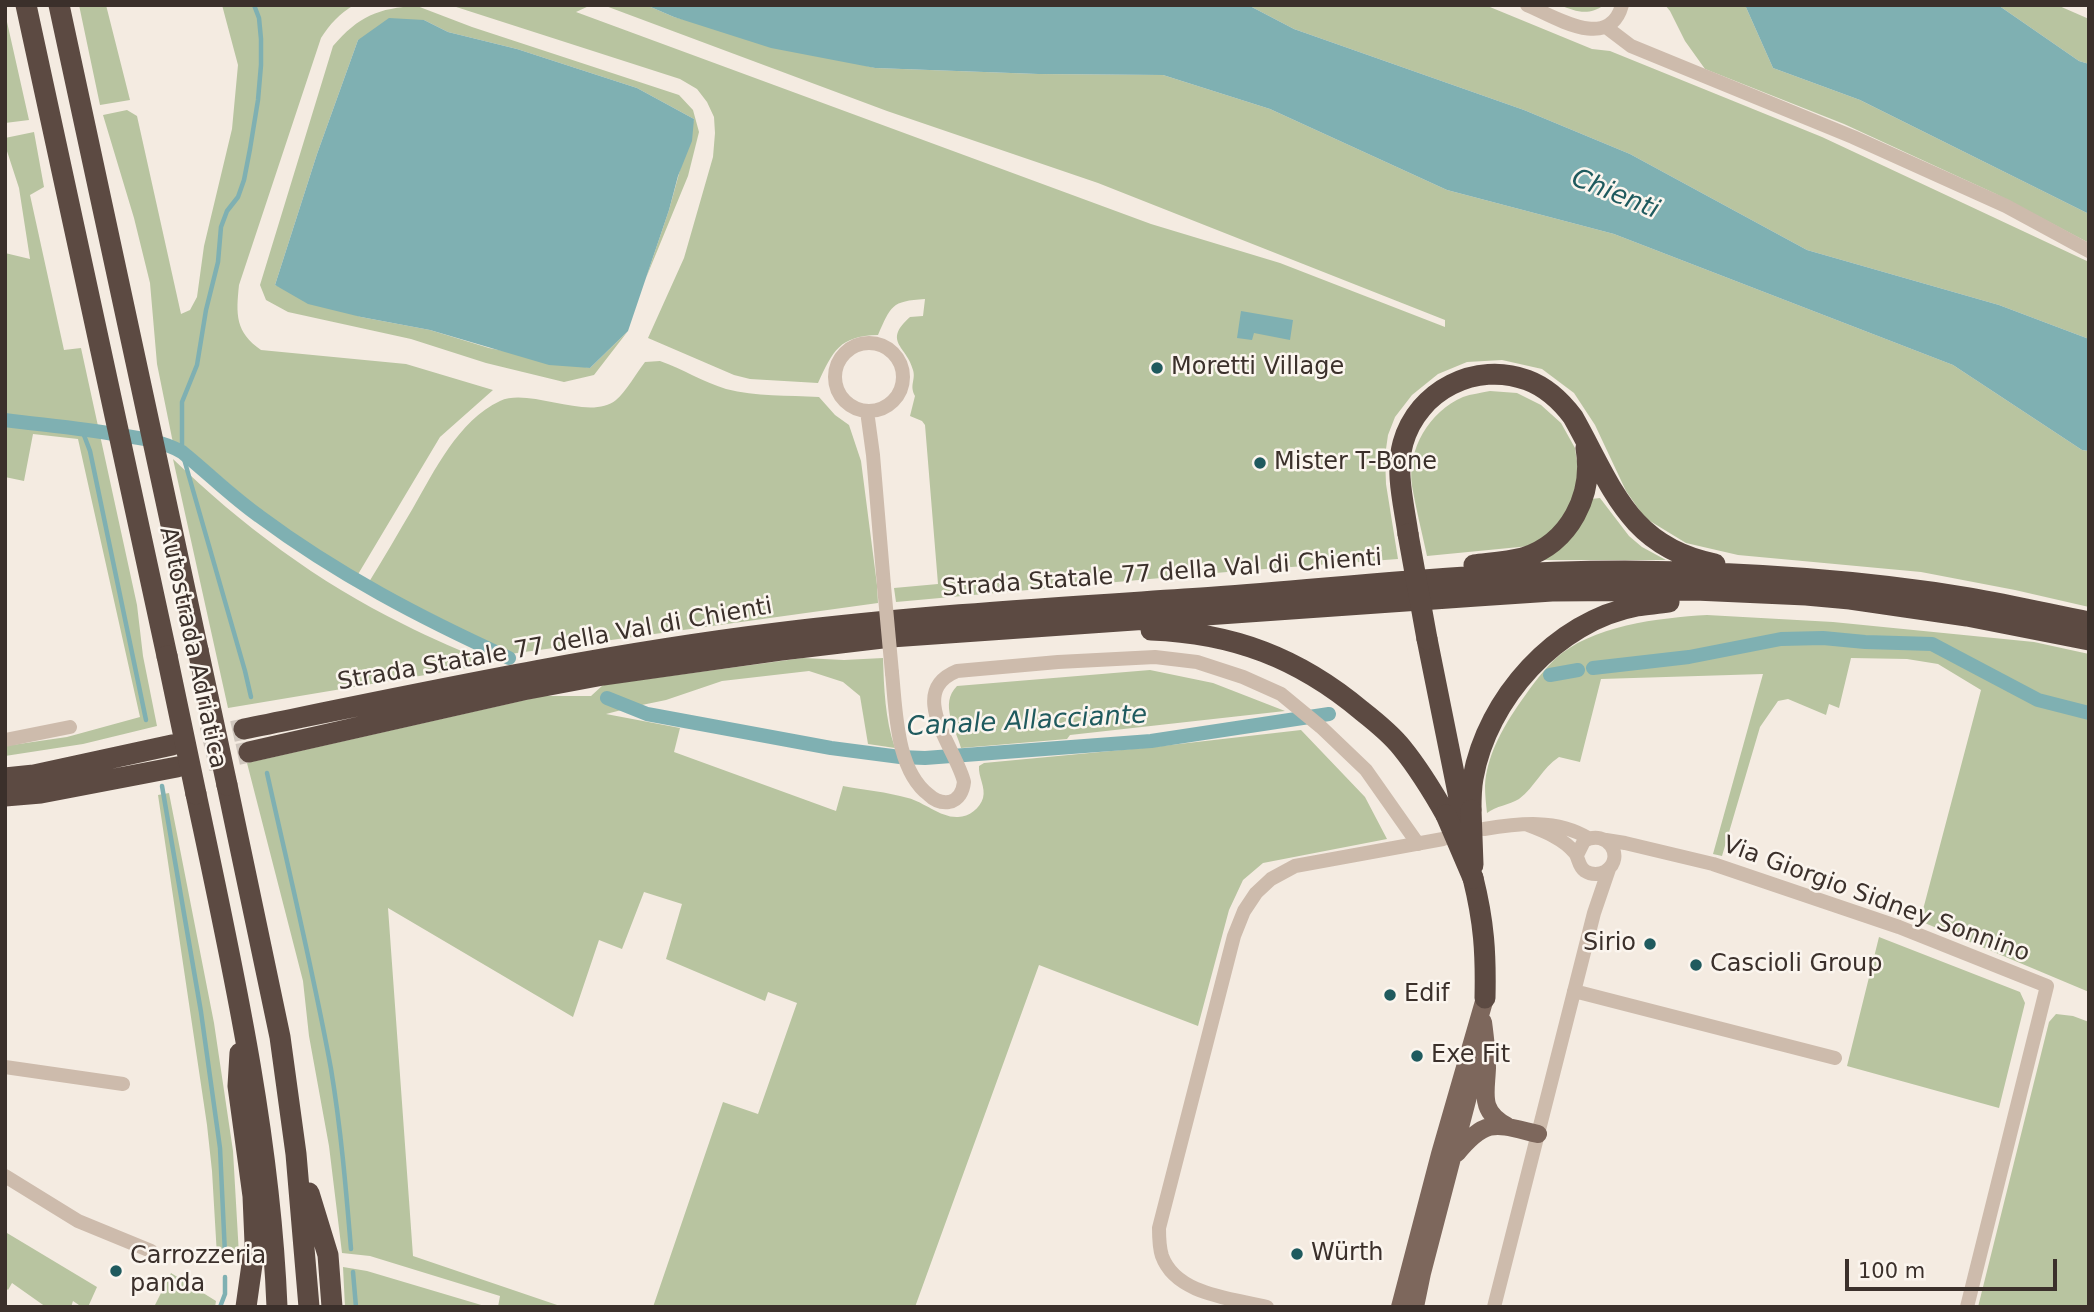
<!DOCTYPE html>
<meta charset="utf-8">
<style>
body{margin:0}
#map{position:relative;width:2094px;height:1312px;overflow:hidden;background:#f4ebe1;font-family:"DejaVu Sans",sans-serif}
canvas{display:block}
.frame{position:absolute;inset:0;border:7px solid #3b302b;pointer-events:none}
.scale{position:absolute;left:1845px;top:1259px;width:212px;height:32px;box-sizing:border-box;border:4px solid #3b302b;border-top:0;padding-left:9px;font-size:21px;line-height:24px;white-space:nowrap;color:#3b302b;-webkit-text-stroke:5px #fbf5ee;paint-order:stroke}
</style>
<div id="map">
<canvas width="2094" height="1312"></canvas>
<div class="frame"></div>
<div class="scale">100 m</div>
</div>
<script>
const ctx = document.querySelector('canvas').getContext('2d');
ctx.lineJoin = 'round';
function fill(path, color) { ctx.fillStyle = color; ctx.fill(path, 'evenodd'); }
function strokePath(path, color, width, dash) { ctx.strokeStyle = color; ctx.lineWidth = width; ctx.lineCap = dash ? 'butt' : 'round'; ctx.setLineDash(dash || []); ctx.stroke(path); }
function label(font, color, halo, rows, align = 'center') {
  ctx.font = font + ' "DejaVu Sans",sans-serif'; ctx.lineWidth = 5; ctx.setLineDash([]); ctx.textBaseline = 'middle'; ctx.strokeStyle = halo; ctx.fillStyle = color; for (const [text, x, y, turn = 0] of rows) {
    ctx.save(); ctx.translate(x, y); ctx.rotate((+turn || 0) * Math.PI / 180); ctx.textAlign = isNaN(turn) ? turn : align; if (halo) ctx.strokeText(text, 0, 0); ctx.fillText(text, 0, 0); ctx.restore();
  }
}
const green = new Path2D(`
 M79 5H106L130 100 100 105Z
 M222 5H354C339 14 330 24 321 38L239 285C236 314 235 332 261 350L406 364 493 390 440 437 357 576 261 511 185 446 173 443 157 364 150 283 134 218 103 115 127 110 137 116 181 314 190 310 197 297 204 246 232 129 238 65Z
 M450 5H591L576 12 1151 224 1280 263 1445 327V320L1098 183 887 111 603 5H646L674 17 875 68 1038 74 1163 75 1270 109 1447 190 1614 234 1953 365 2082 450 2089 451V607L2015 590 1921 572 1738 555 1686 543 1645 518 1626 491 1595 425 1574 393 1542 369 1502 360 1467 362 1438 374 1412 395 1395 417 1388 435 1385 456 1386 484 1398 559 1238 571 896 602 894 588 938 584 925 425 922 421 910 416 915 396C909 385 916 380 913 370 907 346 882 342 910 317L923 316 925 299C891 301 891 306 878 335 839 336 833 351 818 383L750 379 734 375 648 338 684 258 713 157 715 133 714 117 707 102 697 89 680 79Z
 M1248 5H1485L1592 49 1610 51 1822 137 2089 262V339L1999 305 1807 250 1630 154 1524 110 1294 29Z
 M1560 5H1604C1589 16 1576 12 1560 5Z
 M1665 5H1745L1773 68 1860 100 2089 214V243L1996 194 1844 124 1705 69 1685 41 1670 11Z
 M1998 5H2057L2089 19V64L2079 61Z
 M417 6 472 27 679 95 693 110 699 132 688 176 646 278 669 210 694 119 637 88 517 49 448 32 424 20 358 40 317 154 275 285 361 317 430 330 489 348 590 368 628 331 594 375 564 382 486 363 411 339 288 312 266 300 260 285 333 46C359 16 378 8 417 6Z
 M5 13 29 120 5 123Z
 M34 132 44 187 30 195 64 350 81 348 137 605 143 656 157 726 83 744 5 756V746L67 737 140 717 78 439 33 434 24 481 5 477V253L30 259 19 188 5 145V138Z
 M660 361C683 369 703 382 726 389 756 397 788 395 819 397L835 415 849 425 861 461 877 585 878 603 510 654 369 582C384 558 398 533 413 508 435 470 458 421 500 401 530 387 589 422 616 400 626 392 637 372 645 362Z
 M1490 391 1517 393 1541 405 1561 423 1575 448 1579 475 1574 503 1540 545 1427 556C1422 533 1416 509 1412 486 1407 449 1429 412 1463 397 1471 394 1481 393 1490 391Z
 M173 459C240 524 319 583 403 624 432 639 462 651 491 664L228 708Z
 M1600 498 1629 536 1642 547 1666 560H1540L1591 499Z
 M1707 615 1833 622 2034 642 2089 654V992L1920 921 1981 690 1938 664 1907 659 1851 658 1839 708 1829 704 1826 715 1788 699 1778 701 1760 727 1722 856 1713 854 1763 674 1601 679 1580 762 1559 757C1542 768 1535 787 1519 799 1509 805 1496 806 1487 813 1486 804 1485 795 1485 786 1486 758 1502 729 1517 707 1528 691 1540 674 1554 660 1591 625 1659 618 1707 615Z
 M803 658 844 660 883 658C884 688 885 719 895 748L868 744 860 696 843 682 809 671 722 681 666 700 637 706 606 714 680 728 674 752 836 811 843 786C864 790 887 792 908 798 924 802 941 818 958 817 969 817 980 808 983 798 986 787 978 777 979 766L984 763 1153 747 1301 730 1365 797 1387 839 1263 863 1243 880 1229 910 1198 1026 1039 965 915 1307H701L695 1305 694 1307H653L723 1102 758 1114 797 1003 768 992 765 1001 666 959 682 904 644 892 622 949 599 940 573 1017 388 908 413 1256 563 1307H498L500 1296 370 1256 342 1253 329 1146 309 1036 303 981 247 763 543 696H591L603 685Z
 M1150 670 1213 683 1285 711 1070 735 1067 739 961 748C956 729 939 704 957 686Z
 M169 793 214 1023 233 1151 239 1255 217 1256 212 1171 207 1125 158 795Z
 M1879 937 2020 992 2025 1003 1999 1108 1847 1066Z
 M2056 1014 2073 1016 2089 1022V1307H1978L2049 1022Z
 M7 1233 97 1287 88 1307H82L73 1301 71 1307H46L12 1283 8 1290 5 1287Z
 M343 1267 367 1271 488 1307H345Z
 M171 1273 216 1301 215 1307H154Z`);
const water = new Path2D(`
 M646 5H1248L1294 29 1524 110 1630 154 1807 250 1999 305 2089 339V451L2082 450 1953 365 1614 234 1447 190 1270 109 1163 75 1038 74 875 68 771 48 674 17Z
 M1745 5H1998L2079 61 2089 64V214L1860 100 1773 68Z
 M389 18 424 20 448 32 517 49 637 88 694 119 692 141 678 176 669 210 628 331 590 368 549 365 430 330 361 317 308 304 275 285 317 154 358 40Z
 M1241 311 1293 320 1290 340 1254 333 1252 340 1237 338Z`);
const stream = new Path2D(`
 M82 430 90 451 146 720
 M251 697 245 671 182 452V402L197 365 206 310 218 262 221 227 227 211 238 197 244 180 250 149 258 100 261 65V39L259 18 254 5
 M267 773C289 872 313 970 331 1069 341 1129 346 1189 351 1249
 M162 786 201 1012 220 1148 225 1254
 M353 1272 356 1307
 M220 1307 225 1294V1277`);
const canal = new Path2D(`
 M5 420C43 425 81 428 119 435 141 438 162 441 182 452 208 473 232 497 259 516 337 574 421 618 509 658
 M1593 668 1689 657 1781 639 1823 638 1865 642 1932 644 2038 700 2089 713
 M1550 675 1578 670
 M607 698 647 714 831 748 900 757 925 758 1151 741 1329 714`);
const highwayTunnel = new Path2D(`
 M172 745 244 729
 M177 767 249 752`);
const street = new Path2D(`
 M1527 5C1555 17 1609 52 1622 5
 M1606 27 1631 46 1853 137 2006 206 2089 251
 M835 377a34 34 0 1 1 68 0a34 34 0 1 1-68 0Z
 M867 411 873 455 884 586
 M892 673C896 711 896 770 929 795 934 800 941 803 949 802 959 800 963 791 964 782 957 750 905 692 957 671L1058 662 1155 657 1197 662 1243 677 1281 694 1321 727 1366 770 1418 844
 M5 740 70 727
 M1528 825C1544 831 1564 839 1575 853 1579 858 1578 866 1585 871 1591 875 1600 875 1606 871 1626 857 1607 828 1584 841L1577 855
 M1484 829C1520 823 1557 819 1588 838
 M1606 840 1625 843 1713 864 1899 927 2047 986 1967 1307
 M1574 991 1835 1058
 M5 1067 123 1084
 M5 1176 78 1221 151 1251
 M1267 1307C1232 1298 1176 1295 1162 1256 1159 1247 1159 1237 1159 1228L1234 936 1244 911 1256 893 1271 879 1295 866 1443 839
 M1494 1307 1594 913 1609 869`);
const primary = new Path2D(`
 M1483 1022C1485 1037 1487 1053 1487 1068 1486 1094 1479 1111 1507 1126
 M1457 1153C1487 1117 1496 1124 1538 1134
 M1400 1307 1440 1154 1485 998
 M1415 1307 1422 1273 1476 1066`);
const highway = new Path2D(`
 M26 5 167 656
 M59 5 198 650
 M1408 534C1404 505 1395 472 1403 443 1418 390 1476 361 1527 380 1546 387 1561 401 1573 417 1612 486 1628 547 1715 564
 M1474 565C1490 563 1507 562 1523 558 1570 543 1594 495 1586 448
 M1151 630C1233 633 1299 658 1362 711 1376 722 1391 734 1402 748 1419 769 1433 792 1446 815
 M1427 639 1462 813
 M244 729C421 693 598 655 777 633 923 615 1069 607 1215 597 1351 587 1488 571 1625 571 1740 572 1856 579 1970 598 2010 605 2049 614 2089 622
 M249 752 523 690 603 675 781 650 891 637 1477 596 1552 591 1695 590 1806 595 1850 599 1967 616 2089 640
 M5 778 34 775 172 745
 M227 785 280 1037 296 1154 309 1307
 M196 794C232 964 270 1133 277 1307
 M5 796 41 793 177 767
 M1471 810C1471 800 1471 789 1473 778 1487 699 1556 621 1637 606 1647 604 1658 604 1669 602
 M1473 878C1484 922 1486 953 1485 998
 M240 1053 238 1086 253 1196 255 1243 246 1307
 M309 1193 328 1255 332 1307`);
const streetBridge = new Path2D(`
 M884 586 892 673`);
const highwayBridge = new Path2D(`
 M1408 534 1427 639
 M198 650 227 785
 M167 656 196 794
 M1471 810 1473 865
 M1446 815 1473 878`);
const markers = [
 [1157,368,7,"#1f5a5e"],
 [1260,463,7,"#1f5a5e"],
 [1650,944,7,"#1f5a5e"],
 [1696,965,7,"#1f5a5e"],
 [1390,995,7,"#1f5a5e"],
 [1417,1056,7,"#1f5a5e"],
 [1297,1254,7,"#1f5a5e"],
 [116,1271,7,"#1f5a5e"]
];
const poiNames = [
 ["Moretti Village",1171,368],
 ["Mister T-Bone",1274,463],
 ["Sirio",1636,944,"right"],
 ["Cascioli Group",1710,965],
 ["Edif",1404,995],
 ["Exe Fit",1431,1056],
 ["Würth",1311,1254],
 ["Carrozzeria",130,1257],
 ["panda",130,1285]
];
const streetNames = [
 ["Strada Statale 77 della Val di Chienti",1162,574,-4],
 ["Strada Statale 77 della Val di Chienti",555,645,-10],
 ["Autostrada Adriatica",192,648,78],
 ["Via Giorgio Sidney Sonnino",1876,900,20]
];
const waterNames = [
 ["Chienti",1615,195,22],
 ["Canale Allacciante",1027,722,-3]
];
fill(green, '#b8c4a0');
fill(water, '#7fb0b2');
strokePath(stream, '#7fb0b2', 4.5);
strokePath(canal, '#7fb0b2', 14);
strokePath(highwayTunnel, '#cfc6bd', 21, [21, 10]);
strokePath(street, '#cdbbac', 14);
strokePath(primary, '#7d675c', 18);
strokePath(highway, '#5c4a42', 21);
strokePath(streetBridge, '#cdbbac', 14);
strokePath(highwayBridge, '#5c4a42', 21);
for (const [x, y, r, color] of markers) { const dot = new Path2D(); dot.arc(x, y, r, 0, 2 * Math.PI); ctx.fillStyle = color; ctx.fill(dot); strokePath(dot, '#fbf5ee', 2.5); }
label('24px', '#3b302b', '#fbf5ee', poiNames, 'left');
label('24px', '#3b302b', '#fbf5ee', streetNames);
label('italic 26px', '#1f5a5e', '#fbf5ee', waterNames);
</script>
